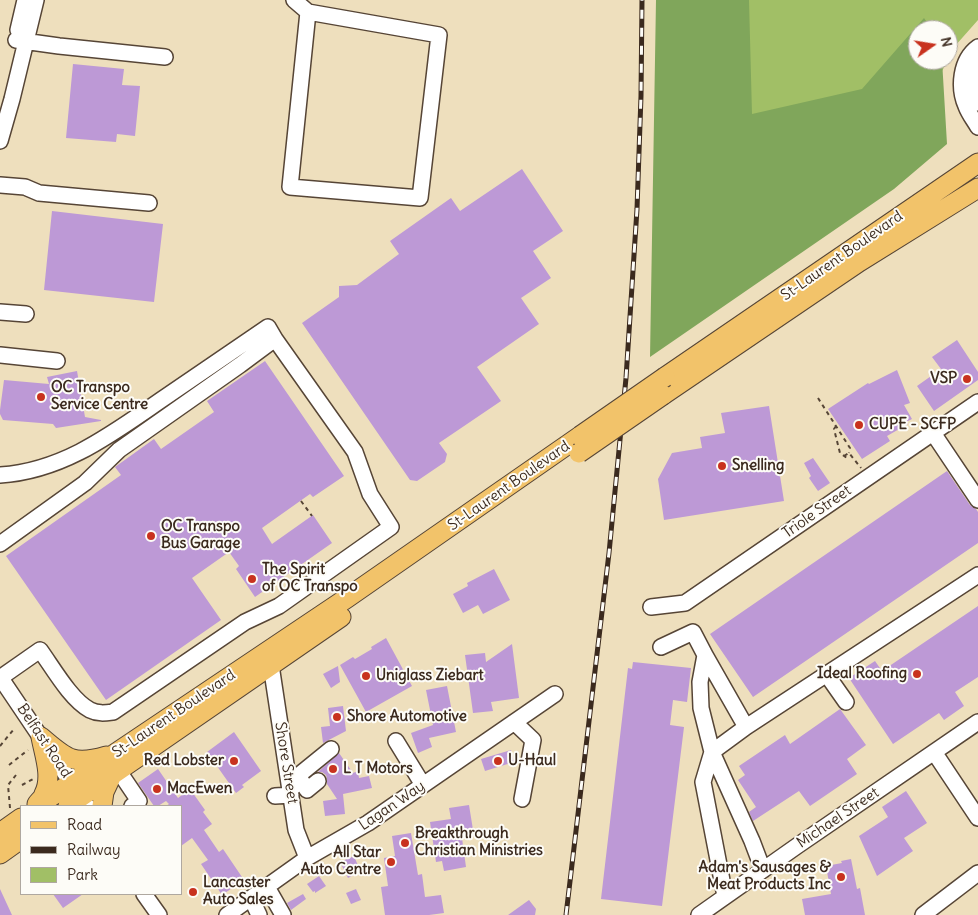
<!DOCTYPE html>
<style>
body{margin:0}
#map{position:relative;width:978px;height:915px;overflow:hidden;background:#eedfbd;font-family:Delius,sans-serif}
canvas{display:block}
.legend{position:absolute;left:20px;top:805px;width:162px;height:90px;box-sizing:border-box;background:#fdfcf7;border:1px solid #afa8a0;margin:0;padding:6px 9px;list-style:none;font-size:15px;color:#3b2a1e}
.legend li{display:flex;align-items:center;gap:10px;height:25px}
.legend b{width:25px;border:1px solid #afa8a0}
.north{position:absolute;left:908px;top:20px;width:50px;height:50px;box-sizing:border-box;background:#fdfcf7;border:1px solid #afa8a0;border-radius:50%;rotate:77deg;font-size:14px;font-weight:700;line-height:20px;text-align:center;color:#3b2a1e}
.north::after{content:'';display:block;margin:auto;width:18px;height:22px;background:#c8321e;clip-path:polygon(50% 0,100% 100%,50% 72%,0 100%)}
</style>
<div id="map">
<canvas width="978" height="915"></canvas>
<ul class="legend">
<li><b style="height:6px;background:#f2c36a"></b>Road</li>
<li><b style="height:6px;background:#3b2a1e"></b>Railway</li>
<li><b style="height:14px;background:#a1bf66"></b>Park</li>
</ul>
<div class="north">N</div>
</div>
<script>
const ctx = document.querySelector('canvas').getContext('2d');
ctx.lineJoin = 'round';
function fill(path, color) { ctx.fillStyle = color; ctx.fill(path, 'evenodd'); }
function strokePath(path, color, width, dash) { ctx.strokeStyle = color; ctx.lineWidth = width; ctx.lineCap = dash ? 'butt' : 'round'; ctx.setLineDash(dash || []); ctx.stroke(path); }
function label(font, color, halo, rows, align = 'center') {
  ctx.font = font + ' Delius,sans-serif'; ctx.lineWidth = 4; ctx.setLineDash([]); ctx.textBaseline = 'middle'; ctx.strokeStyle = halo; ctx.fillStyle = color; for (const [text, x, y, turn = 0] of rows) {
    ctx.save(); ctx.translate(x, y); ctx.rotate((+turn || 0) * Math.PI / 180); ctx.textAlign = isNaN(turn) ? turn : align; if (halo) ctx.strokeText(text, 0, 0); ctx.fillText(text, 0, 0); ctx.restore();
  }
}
const green = new Path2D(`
 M670 0H978V20L955 46 948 59V30H918V60H948L936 82 663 198Z`);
const forest = new Path2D(`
 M656 0H749L752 114 862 89 924 18 932 30H918V60H942L947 144 894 189 650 357Z`);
const building = new Path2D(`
 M73 64 124 69 122 85 140 86 135 136 117 134 116 142 66 138Z
 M522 169 563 231 533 251 551 278 521 298 539 324 477 367 501 401 439 443 447 454 445 462 417 481 410 480 302 323 339 297V286L357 285 399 254 390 241 451 198 460 211Z
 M52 211 163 224 154 302 44 290Z
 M957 340 978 372V380L934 411 917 386 941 369 932 357Z
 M265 361 344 476 313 497 310 494 262 528 272 544 313 515 332 543 255 597 236 569 239 566 229 552 192 578 221 620 106 700 6 556 121 475 115 467 154 439 161 449 214 412 207 401Z
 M897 370 910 403 904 405 912 419 906 422 908 424 887 436 890 441 862 459 828 409 868 383 869 384Z
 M77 371 85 417 101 420V421L56 428 53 424 3 420 0 414V410L4 380 49 384 47 377Z
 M769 406 784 501 664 520 658 479 672 453 702 448 700 437 725 433 721 413Z
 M813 458 830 483 818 491 809 478 811 476 804 463Z
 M947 471 970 505 976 509 978 512V543L753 697 710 634Z
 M494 569 510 600 483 614 478 605 463 613 453 594 468 586 467 583Z
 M978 606V677L955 692 964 706 944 720 939 713 893 744 849 678 875 661 882 671Z
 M386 638 412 686 366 712 340 665 353 657 355 659 372 649 371 647Z
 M512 644 519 698 491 702 493 711 473 713 465 655 485 653 486 662Z
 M633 662 691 668 687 702 673 700 670 725 684 727 662 906 601 899 628 668 632 669Z
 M338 666 340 682 331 688 323 674Z
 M447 686 456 732 429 738 432 747 418 753 411 733 433 725 426 690Z
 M343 706 346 731 323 743 321 727 330 726 328 708Z
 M840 709 866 745 847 759 857 774 810 806 799 791 753 821 749 812 756 807 738 780 745 775 739 766 785 735 790 744Z
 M234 732 261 771 242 785 244 787 236 793 207 752Z
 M511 750 514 762 485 771 481 759Z
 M339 753 353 773 358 771 359 778 369 776 372 788 343 794 345 814 325 816 323 801 337 799 327 784V779L326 775 322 772H318Z
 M158 769 178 798 190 789 205 810 203 812 212 824 204 830 219 852 223 849 244 880 222 895 201 864 208 860 192 838 181 846V806H166L169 804 166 801 158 806H154L138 783Z
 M906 791 927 823 904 838 913 851 877 876 859 836 888 817 882 807Z
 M469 805 474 836 462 838 466 867 444 871 442 861 436 862 430 822 451 819 449 808Z
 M411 833 418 875 422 874 425 897 441 895 444 913 429 915H385L381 887 388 886 384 858 395 856 392 836Z
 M354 856 359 868 356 869 358 873 348 878 340 862Z
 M851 859 857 889 860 888 865 915H805L802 899 831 894 826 866 842 863 841 861Z
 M319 876 326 886 315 893V891L313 892 307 884Z
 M0 889 12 915H0Z
 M356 889 361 900 351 904 346 893Z
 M53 894H83L63 908Z
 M303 894 306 899 291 910 287 903Z
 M529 900 536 909 535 915H508Z`);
const path = new Path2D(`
 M818 398 850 448 849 453
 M836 426 834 429 840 453 847 458
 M844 456 849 453 861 468
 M301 501 312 516
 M0 746 14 729
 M9 765 28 750
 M22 785 33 779
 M10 808 8 785 16 775`);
const minor = new Path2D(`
 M294 0 308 12
 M308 12 439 35 420 198 290 187Z
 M18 30 25 0
 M16 40 59 46 165 57
 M978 47C960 60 958 88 966 106 969 114 974 120 978 127
 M978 62C973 76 973 89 978 103
 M0 141 12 99 36 0
 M0 185 25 187 39 193 149 203
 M0 312 26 314
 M0 355 57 361
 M933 433 978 500
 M0 475C64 471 113 433 164 398 198 375 233 351 268 327L275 339
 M0 544 85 483 119 450 240 365 275 339 355 452 370 494 391 527 279 606 245 622 113 712C105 713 98 714 90 710 71 700 53 668 40 650L0 678
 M651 607 685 603 978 402
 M661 647 693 632 705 655
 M271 665 296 830 307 858
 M827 675 846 702
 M0 677 87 806
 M514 722 533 740 522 799
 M746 727 705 655 700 682 701 708 712 752 752 841 763 870
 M396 741 423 785
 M934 752 978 818
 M118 770 139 801 132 806
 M301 780 307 790 318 781
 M290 790 301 780 299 775 331 749
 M275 796 291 795
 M267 887 283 915
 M144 894 159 915
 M725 896 703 782 712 752 746 727 978 575
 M251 898 259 915
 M227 915 307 858 368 823 555 694
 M699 915 797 846 978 722
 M923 915 978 873`);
const major = new Path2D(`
 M665 377 978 163
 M663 395 859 262 978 188
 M41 737C66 758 72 766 106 756
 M37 804C39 801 43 798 44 794 53 777 44 754 41 737
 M37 806 347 598 580 436
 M68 806 112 775 341 617
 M102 806 104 792 112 775
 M0 833 21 818
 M0 854 21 839`);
const rail = new Path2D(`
 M566 915 609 553 626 378 637 209 641 96 642 0`);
const majorBridge = new Path2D(`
 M580 436 665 377
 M579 453 663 395`);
const markers = [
 [967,379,5,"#c8321e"],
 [41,397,5,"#c8321e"],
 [859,425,5,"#c8321e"],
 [722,466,5,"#c8321e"],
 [151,536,5,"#c8321e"],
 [252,579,5,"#c8321e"],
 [917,674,5,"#c8321e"],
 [366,676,5,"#c8321e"],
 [337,717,5,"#c8321e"],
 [234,761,5,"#c8321e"],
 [498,761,5,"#c8321e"],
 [333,769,5,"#c8321e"],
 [157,789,5,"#c8321e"],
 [405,843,5,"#c8321e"],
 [391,862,5,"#c8321e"],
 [841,877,5,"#c8321e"],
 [193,892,5,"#c8321e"]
];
const streetNames = [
 ["St-Laurent Boulevard",842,256,-35],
 ["St-Laurent Boulevard",509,486,-35],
 ["Triole Street",817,512,-35],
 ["St-Laurent Boulevard",174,714,-34],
 ["Belfast Road",44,741,56],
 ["Shore Street",286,763,81],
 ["Lagan Way",392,806,-34],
 ["Michael Street",838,818,-34]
];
const poiNames = [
 ["VSP",957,379,"right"],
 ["OC Transpo",51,388],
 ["Service Centre",51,405],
 ["CUPE - SCFP",869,425],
 ["Snelling",732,466],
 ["OC Transpo",161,527],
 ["Bus Garage",161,544],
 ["The Spirit",262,570],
 ["of OC Transpo",262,587],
 ["Ideal Roofing",907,674,"right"],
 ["Uniglass Ziebart",376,676],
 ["Shore Automotive",347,717],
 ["Red Lobster",224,761,"right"],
 ["U-Haul",508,761],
 ["L T Motors",343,769],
 ["MacEwen",167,789],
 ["Breakthrough",415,834],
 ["Christian Ministries",415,851],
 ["All Star",381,853,"right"],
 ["Auto Centre",381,870,"right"],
 ["Adam's Sausages &",831,868,"right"],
 ["Meat Products Inc",831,885,"right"],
 ["Lancaster",203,883],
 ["Auto Sales",203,900]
];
fill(green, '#a1bf66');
fill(forest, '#80a65b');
fill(building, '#bd99d6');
strokePath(minor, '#564536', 18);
strokePath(major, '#564536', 21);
strokePath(path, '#564536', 2, [4, 4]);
strokePath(minor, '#fff', 15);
strokePath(major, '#f2c36a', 19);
strokePath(rail, '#3b2a1e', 5);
strokePath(rail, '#fdfcf7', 3, [9]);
strokePath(majorBridge, '#564536', 21, []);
strokePath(majorBridge, '#f2c36a', 19);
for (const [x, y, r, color] of markers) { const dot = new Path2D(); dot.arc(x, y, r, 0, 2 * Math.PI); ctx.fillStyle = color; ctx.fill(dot); strokePath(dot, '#fdfcf7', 2); }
label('15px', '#3b2a1e', '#fdfcf7', streetNames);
label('bold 15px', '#3b2a1e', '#fdfcf7', poiNames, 'left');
</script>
